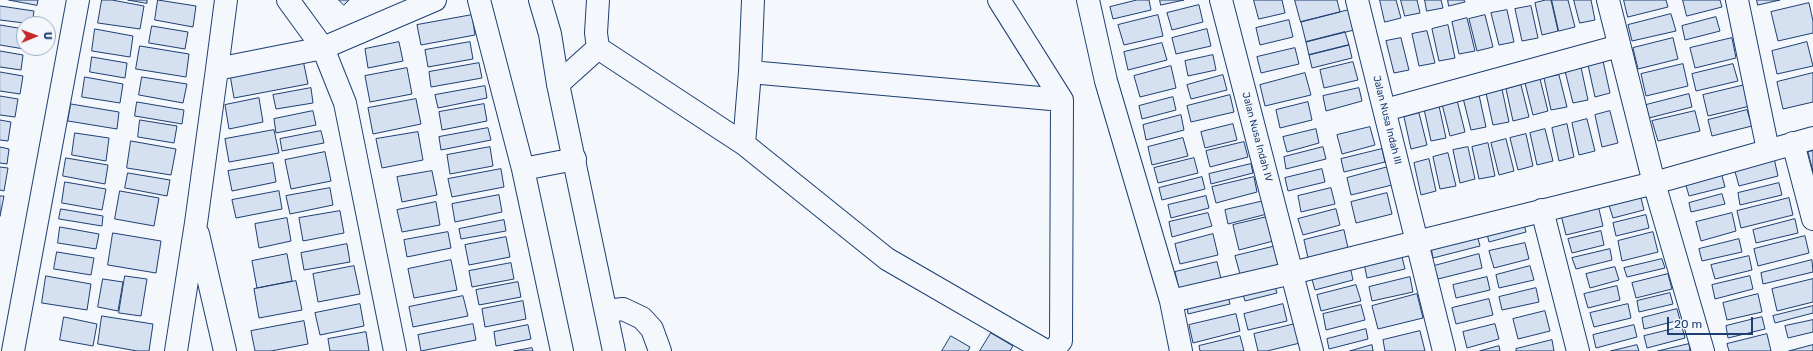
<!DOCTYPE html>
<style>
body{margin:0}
#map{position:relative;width:1813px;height:351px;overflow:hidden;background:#f4f7fb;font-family:Rubik,sans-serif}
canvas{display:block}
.north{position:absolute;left:16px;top:16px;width:40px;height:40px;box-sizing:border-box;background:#f4f7fb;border:1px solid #9eadc5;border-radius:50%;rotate:89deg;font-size:11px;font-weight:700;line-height:16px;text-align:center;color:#1d3f73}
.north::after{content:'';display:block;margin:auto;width:14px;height:18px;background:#c62828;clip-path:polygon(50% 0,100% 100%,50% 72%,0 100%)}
.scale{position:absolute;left:1667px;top:317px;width:86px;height:18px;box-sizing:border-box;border:2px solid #1d3f73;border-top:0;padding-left:5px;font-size:12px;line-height:14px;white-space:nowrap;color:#1d3f73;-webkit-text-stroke:3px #f4f7fb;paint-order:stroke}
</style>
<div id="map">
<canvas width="1813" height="351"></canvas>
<div class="north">U</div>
<div class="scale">20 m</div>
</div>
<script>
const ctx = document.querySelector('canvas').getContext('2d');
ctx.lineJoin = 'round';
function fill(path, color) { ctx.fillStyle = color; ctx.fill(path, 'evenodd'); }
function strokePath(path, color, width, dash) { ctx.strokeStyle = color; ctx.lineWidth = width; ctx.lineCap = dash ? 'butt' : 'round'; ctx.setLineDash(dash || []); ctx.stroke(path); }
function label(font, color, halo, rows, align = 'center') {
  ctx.font = font + ' Rubik,sans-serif'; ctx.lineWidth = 3; ctx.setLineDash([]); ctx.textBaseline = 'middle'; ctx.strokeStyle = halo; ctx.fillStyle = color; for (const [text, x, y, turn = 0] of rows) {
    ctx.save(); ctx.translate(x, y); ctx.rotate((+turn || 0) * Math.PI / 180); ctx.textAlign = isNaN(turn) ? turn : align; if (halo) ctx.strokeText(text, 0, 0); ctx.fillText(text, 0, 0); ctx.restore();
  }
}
const building = new Path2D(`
 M9 0H38L37 5Z
 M102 0H112L144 6 140 29 98 23Z
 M128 0H147V3Z
 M158 0 196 6 193 27 155 20Z
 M339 0H349L344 5Z
 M1137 0H1149L1151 10 1113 19 1110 7Z
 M1160 0H1184L1161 5Z
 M1254 0H1282L1285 13 1259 19Z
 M1295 0H1337L1340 12 1301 22Z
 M1380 0H1396L1401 18 1385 22Z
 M1401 0H1417L1420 13 1405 16Z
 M1425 0H1441L1443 8 1427 11Z
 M1448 0H1464L1465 2 1449 6Z
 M1546 0H1551L1558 31 1542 35 1535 3Z
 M1552 0H1568L1575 27 1559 31Z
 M1574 0H1591L1595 20 1580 23Z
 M1624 0H1666L1668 7 1628 17Z
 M1683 0H1720L1722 7 1687 16Z
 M1757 0H1780L1758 5Z
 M1809 3 1813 21V33L1778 41 1771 12Z
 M1199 5 1203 22 1172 30 1167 13Z
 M0 6 34 11 32 24 0 20Z
 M1531 6 1538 38 1522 41 1515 9Z
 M1349 10 1354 30 1306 42 1301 22Z
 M1507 10 1514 42 1499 45 1491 13Z
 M1671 14 1676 31 1632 41 1628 25Z
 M472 15 475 35 421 45 417 25Z
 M1158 15 1163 36 1124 45 1118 25Z
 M1485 15 1493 47 1477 51 1469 19Z
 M1716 17 1720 31 1685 40 1682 26Z
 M1467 18 1475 51 1459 54 1452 22Z
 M1289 20 1293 37 1260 45 1256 28Z
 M0 25 24 29V49L0 45Z
 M1448 25 1455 58 1439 61 1432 29Z
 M152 26 188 32 185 49 149 43Z
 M95 29 133 36 130 57 92 51Z
 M1207 29 1211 46 1176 54 1172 38Z
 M1427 31 1435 63 1419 66 1412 34Z
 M1345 32 1349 45 1309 55 1306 42Z
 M1401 38 1409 70 1394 73 1386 41Z
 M1673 38 1678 59 1638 69 1633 48Z
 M1732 38 1736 58 1695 68 1690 48Z
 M399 42 403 61 368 68 365 49Z
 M470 42 473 59 428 67 425 50Z
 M1807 42 1813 66 1777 74 1772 51Z
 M1162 43 1167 60 1128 70 1124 52Z
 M1349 45 1352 58 1312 68 1309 55Z
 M140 46 189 54 186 77 136 69Z
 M1295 48 1299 64 1261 73 1257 57Z
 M0 51 23 55 21 70 0 67Z
 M302 55 308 84 234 98 229 69Z
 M1213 55 1216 70 1188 76 1185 61Z
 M92 57 127 63 125 78 90 72Z
 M1603 61 1610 93 1595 97 1588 65Z
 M1353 62 1358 80 1324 88 1320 70Z
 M479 63 482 78 431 87 429 72Z
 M1683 64 1688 86 1646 96 1641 74Z
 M1733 64 1738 81 1696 91 1692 74Z
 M1171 66 1176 88 1140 97 1134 76Z
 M1581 67 1588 100 1573 103 1565 71Z
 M407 68 412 94 370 102 365 76Z
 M0 72 23 76 20 94 0 91Z
 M1305 73 1311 95 1265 106 1260 85Z
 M1813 73V102L1783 109 1777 82Z
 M1223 75 1227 90 1191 99 1187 85Z
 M1559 75 1567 107 1551 110 1544 78Z
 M85 77 123 84 120 103 82 97Z
 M142 77 187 84 183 103 139 95Z
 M1540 79 1548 111 1533 115 1525 83Z
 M1521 85 1529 117 1513 121 1506 89Z
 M1745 85 1750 106 1708 116 1703 95Z
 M485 86 487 98 438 108 435 95Z
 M311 88 313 103 276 109 273 95Z
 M1359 88 1362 101 1326 111 1323 96Z
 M1502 89 1509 122 1493 125 1486 93Z
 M1689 94 1692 107 1649 118 1646 105Z
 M1230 95 1234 112 1191 122 1187 106Z
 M1479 95 1486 127 1471 130 1463 98Z
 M0 96 18 99 15 117 0 115Z
 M1173 97 1176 110 1142 119 1139 106Z
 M259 98 263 122 229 129 225 105Z
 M416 99 421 124 373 134 368 108Z
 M1457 100 1465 132 1450 136 1442 104Z
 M137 102 184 110 182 124 135 116Z
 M1308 102 1312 120 1280 128 1276 110Z
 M71 104 119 112 117 129 68 121Z
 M484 104 487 121 442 130 439 112Z
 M1439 106 1446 138 1431 141 1424 109Z
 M1747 110 1752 126 1712 136 1708 120Z
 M313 111 316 125 276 133 274 119Z
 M1610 111 1618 143 1602 147 1595 115Z
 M1695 111 1700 131 1658 141 1652 121Z
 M1419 113 1427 145 1411 149 1404 117Z
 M1181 115 1184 130 1146 140 1143 125Z
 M1587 119 1595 151 1579 155 1572 123Z
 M0 120 11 122 8 141 0 140Z
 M140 120 177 126 174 143 138 137Z
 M1233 124 1237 140 1205 148 1201 132Z
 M1567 124 1574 157 1559 161 1552 128Z
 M1370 127 1375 145 1342 154 1337 135Z
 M488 128 491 140 441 150 439 137Z
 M1316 129 1319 143 1287 152 1283 137Z
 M1545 129 1553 161 1537 165 1530 133Z
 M274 130 279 153 229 162 225 139Z
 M321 131 324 143 282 151 280 139Z
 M418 132 423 160 382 168 376 139Z
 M75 133 109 138 106 161 72 155Z
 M1526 134 1533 166 1518 170 1510 138Z
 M1183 138 1188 156 1152 165 1148 147Z
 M1506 139 1514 171 1499 175 1491 143Z
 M131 141 176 149 171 175 127 168Z
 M1244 142 1248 157 1210 167 1206 151Z
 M1488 143 1495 176 1479 179 1472 147Z
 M0 147 9 149 7 164 0 163Z
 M490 147 493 166 450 174 447 155Z
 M1323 147 1326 159 1286 169 1284 157Z
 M1468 147 1475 179 1460 183 1453 150Z
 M1382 149 1385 162 1344 172 1341 159Z
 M1813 151V172L1808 152Z
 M325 152 331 181 291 189 285 160Z
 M1448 153 1456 186 1440 189 1433 157Z
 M66 158 108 165 105 184 63 176Z
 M1194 158 1198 173 1158 183 1154 168Z
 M1774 158 1778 176 1739 186 1734 168Z
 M1429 159 1436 191 1421 195 1414 163Z
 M273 163 276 182 232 191 228 171Z
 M1251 164 1253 173 1211 184 1209 174Z
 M0 167 8 168 4 191 0 190Z
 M1388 167 1392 185 1351 195 1347 178Z
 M501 169 504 187 452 197 448 179Z
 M1322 169 1325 182 1288 191 1285 178Z
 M432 171 437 195 402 202 397 177Z
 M1721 172 1725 187 1689 196 1685 182Z
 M128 173 170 180 167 196 125 188Z
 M1202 177 1205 189 1162 200 1159 188Z
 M1254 177 1257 192 1216 203 1212 187Z
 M65 182 106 189 102 210 62 203Z
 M1779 183 1782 195 1740 205 1738 193Z
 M330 188 333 205 290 214 286 196Z
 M1331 188 1335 204 1301 212 1298 196Z
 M120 191 159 198 154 226 115 219Z
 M279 191 282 209 236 218 232 200Z
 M1387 193 1392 214 1356 223 1351 202Z
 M1640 194 1644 210 1613 218 1608 202Z
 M1722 194 1725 204 1691 212 1689 203Z
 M499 195 502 212 455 222 452 204Z
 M0 196H4L0 216Z
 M1206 196 1209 208 1171 218 1168 205Z
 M1789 198 1793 215 1741 228 1737 211Z
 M1264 201 1267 214 1228 224 1225 210Z
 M436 202 440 225 402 232 397 210Z
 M1598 205 1603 226 1566 235 1561 215Z
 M61 209 103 216 102 226 59 219Z
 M1336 209 1340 225 1303 235 1298 219Z
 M340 211 344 233 303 241 299 218Z
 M1208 213 1212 226 1172 237 1169 222Z
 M1732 213 1736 231 1701 241 1696 222Z
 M1646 215 1649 228 1616 236 1613 223Z
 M1271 216 1277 240 1239 250 1233 225Z
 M1522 217 1526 232 1489 242 1485 226Z
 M287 218 291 241 259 248 255 224Z
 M1795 219 1798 233 1756 243 1753 230Z
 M504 220 506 231 461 239 459 229Z
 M60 227 99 234 96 249 58 243Z
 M1344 230 1348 248 1308 258 1304 240Z
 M1476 231 1480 246 1433 258 1430 242Z
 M1601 231 1604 245 1572 253 1568 239Z
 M448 232 451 248 407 257 404 240Z
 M1653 232 1658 252 1622 261 1618 241Z
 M113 233 161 241 156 273 108 265Z
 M1213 234 1218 255 1180 264 1175 244Z
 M1805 236 1809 253 1758 266 1754 249Z
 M506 237 510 257 469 265 465 245Z
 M1739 239 1742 252 1702 261 1699 249Z
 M1525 243 1529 259 1494 268 1489 251Z
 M347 244 350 262 304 270 301 253Z
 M1276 246 1281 264 1240 274 1235 256Z
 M1610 249 1612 260 1576 269 1572 258Z
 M57 252 94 258 91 275 54 269Z
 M1401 253 1405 269 1367 278 1364 263Z
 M287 254 292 281 257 288 252 261Z
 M1479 254 1482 268 1438 279 1434 266Z
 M1749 256 1752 270 1715 279 1711 265Z
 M1662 259 1665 268 1627 277 1624 268Z
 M451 260 457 290 414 298 408 269Z
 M1812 260 1813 272 1763 284 1761 273Z
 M1217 262 1222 283 1180 293 1175 272Z
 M511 263 514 279 472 287 469 271Z
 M354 266 360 294 318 302 313 274Z
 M1350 266 1353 280 1315 290 1311 276Z
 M1530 266 1534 280 1499 288 1496 275Z
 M1615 267 1619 280 1590 288 1586 274Z
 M1668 274 1672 289 1636 298 1632 283Z
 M46 276 91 284 87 310 42 303Z
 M125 276 147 279 141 316 119 313Z
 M1750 276 1753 289 1715 299 1712 285Z
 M1410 277 1413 292 1372 301 1369 287Z
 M1487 277 1490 290 1456 298 1453 285Z
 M103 279 123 282 118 311 98 307Z
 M1813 279V302L1777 311 1772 289Z
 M296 281 302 310 259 318 254 289Z
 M518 282 521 297 479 305 476 290Z
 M1274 283 1277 293 1245 301 1242 291Z
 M1356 285 1361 301 1321 311 1317 295Z
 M1617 286 1620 300 1588 308 1584 294Z
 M1536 288 1539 302 1502 310 1499 297Z
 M1670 293 1673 304 1639 312 1637 301Z
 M1417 294 1423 318 1378 329 1372 306Z
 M1758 294 1762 312 1727 320 1723 303Z
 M463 296 468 316 413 327 409 307Z
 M1228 296 1230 304 1188 314 1187 306Z
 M1489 299 1493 315 1456 324 1452 308Z
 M523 301 526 319 485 327 482 309Z
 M360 304 364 326 320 335 315 313Z
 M1283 304 1287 321 1248 330 1244 314Z
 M1628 304 1631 318 1594 327 1590 313Z
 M1361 305 1365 320 1326 330 1323 314Z
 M1813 306V313L1775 323 1773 316Z
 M1677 309 1680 320 1644 329 1642 318Z
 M1545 311 1550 331 1518 339 1513 319Z
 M1236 314 1240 331 1193 343 1189 325Z
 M102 316 153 324 149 351H137L98 344Z
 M64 317 97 324 93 346 60 340Z
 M1762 317 1765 329 1728 338 1726 326Z
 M1813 320V332L1788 338 1785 326Z
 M304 321 308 344 271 351H255L251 331Z
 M473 324 476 340 421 351 418 335Z
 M1295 324 1300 343 1267 351H1258L1254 334Z
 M1495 324 1499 339 1467 348 1463 332Z
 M528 325 531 339 496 346 494 332Z
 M1634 325 1637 337 1596 348 1593 335Z
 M1682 327 1685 338 1647 348 1644 336Z
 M1366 329 1368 339 1329 349 1327 339Z
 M1420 331 1425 351H1385L1383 340Z
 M366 332 369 351H330L328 339Z
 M991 333 1013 346 1010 351H980Z
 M1767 334 1771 351H1729L1727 344Z
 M951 336 970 347 968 351H942Z
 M1240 336 1244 351H1200L1199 346Z
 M1552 340 1554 351H1516V349Z
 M1689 344 1690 351H1658Z
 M1372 345 1373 351H1350Z
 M1637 345 1639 351H1611Z
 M1813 345V351H1789Z
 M1499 346 1500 351H1480Z
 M532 348 533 351H514Z`);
const minor = new Path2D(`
 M226 0 217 69 323 48 345 103 395 351
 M288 0 323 48 435 0
 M479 0 523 169 562 351
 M598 0 596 33 598 48 744 144 887 259 1046 351
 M753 0 750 72 1062 100
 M999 0 1062 100 1061 341 1053 351
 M1088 0 1106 81 1171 301 1181 351
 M1221 0 1312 351
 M1357 0 1444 351
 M1608 0 1654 183 1703 351
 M1737 0 1768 150
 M558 84 598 48
 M1385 110 1619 46
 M1793 143 1813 219
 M744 144 750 72
 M523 169 575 159
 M1542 210 1578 351
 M198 234 225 351
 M1171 301 1292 273 1654 183 1813 138
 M607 311 623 309 642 318 652 329 660 351
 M13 351 78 0
 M176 351 196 223 217 69`);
const tertiary = new Path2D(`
 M540 0 550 34 558 84 614 351`);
const streetNames = [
 ["Jalan Nusa Indah III",1387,120,76],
 ["Jalan Nusa Indah IV",1257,137,75]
];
fill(building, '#d5e0f0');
strokePath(building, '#1d3f73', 1);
strokePath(minor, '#1d3f73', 24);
strokePath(tertiary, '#1d3f73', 24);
strokePath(minor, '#f4f7fb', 22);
strokePath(tertiary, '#f4f7fb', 22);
label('10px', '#1d3f73', '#f4f7fb', streetNames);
</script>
